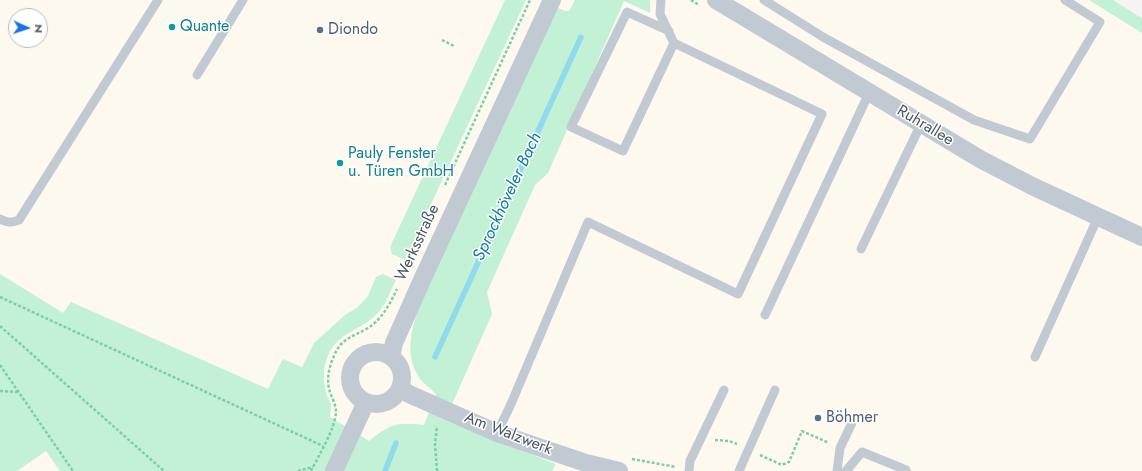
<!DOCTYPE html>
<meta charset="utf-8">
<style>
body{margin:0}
#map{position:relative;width:1142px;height:471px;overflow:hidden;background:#f5f3f3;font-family:Jost,sans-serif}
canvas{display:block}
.north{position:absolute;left:8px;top:8px;width:40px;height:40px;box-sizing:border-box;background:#fff;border:1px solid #b7bbc0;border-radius:50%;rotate:93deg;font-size:11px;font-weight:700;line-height:16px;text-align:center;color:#4a5661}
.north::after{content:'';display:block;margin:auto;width:14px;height:18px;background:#1a73e8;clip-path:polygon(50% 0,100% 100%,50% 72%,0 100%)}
</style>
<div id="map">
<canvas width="1142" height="471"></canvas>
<div class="north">N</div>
</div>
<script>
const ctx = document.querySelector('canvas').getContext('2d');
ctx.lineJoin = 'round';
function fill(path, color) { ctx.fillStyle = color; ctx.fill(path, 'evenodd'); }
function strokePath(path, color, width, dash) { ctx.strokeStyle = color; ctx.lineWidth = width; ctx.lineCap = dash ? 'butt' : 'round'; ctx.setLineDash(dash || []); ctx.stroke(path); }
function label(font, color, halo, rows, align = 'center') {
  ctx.font = font + ' Jost,sans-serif'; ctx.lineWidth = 3; ctx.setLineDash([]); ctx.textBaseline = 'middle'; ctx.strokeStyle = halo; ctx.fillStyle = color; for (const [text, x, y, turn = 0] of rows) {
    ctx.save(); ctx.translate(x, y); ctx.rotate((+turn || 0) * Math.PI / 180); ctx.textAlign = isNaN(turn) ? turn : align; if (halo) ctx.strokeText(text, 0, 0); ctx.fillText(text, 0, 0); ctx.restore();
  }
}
const commercial = new Path2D(`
 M0 0H1114L1142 17V471H552L555 464 445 420 373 445 367 439 330 417 71 302 64 313 0 274ZM16 16H40V40H16Z
 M46 451 60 471H17Z`);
const green = new Path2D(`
 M505 0H526L405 260 392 254 390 247Z
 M575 0H650V13L624 1 548 173 535 185 487 292 492 314 445 420 556 464 552 471H60L46 451 17 471H0V274L63 313 71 302 268 389 283 359 302 367 314 343 345 315 358 307 368 296 376 277 383 274 396 280C390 291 386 306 376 315 356 334 333 332 325 365 323 376 324 385 327 396 329 399 331 404 331 407 331 410 330 414 330 417L369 441C391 424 396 422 424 425L436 394C431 389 424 384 420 379 403 354 412 327 421 301L558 8 565 11H569Z
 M1089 0H1113L1142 18V33Z`);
const stream = new Path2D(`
 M435 357 581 37
 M385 471 396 443`);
const path = new Path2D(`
 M691 0 699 5
 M442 40 454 46
 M445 185 530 0
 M0 297 323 446
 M0 326 164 471
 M0 365 73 471
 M0 391 19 392
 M715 440 729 441 737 444
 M760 455 782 465 789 462 802 431 829 443
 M632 459 676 467
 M298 471 313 467
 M311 471C319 455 335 429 336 412 336 405 332 398 330 392 326 381 329 366 334 356 341 338 353 337 368 328 382 319 390 304 397 289
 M437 471 435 444 437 426`);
const lane = new Path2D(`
 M764 0 823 37 974 120 1030 139 1100 22 1065 0
 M669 31 627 12 571 127 623 151 674 43
 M197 75 243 0
 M0 219C7 223 11 223 19 220L158 0
 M861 249 921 124
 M765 315 869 93
 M1035 357 1098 217
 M497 433 511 404 588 222 738 294 822 114 674 43 660 14 661 0
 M689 471 690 461 724 390
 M739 471 775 390
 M837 471 840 448 852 423
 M846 471 862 452 906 470`);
const street = new Path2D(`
 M716 0 980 159 1032 186 1142 237
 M350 378a26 26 0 1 1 52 0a26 26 0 1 1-52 0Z
 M391 356 394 343 422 280 552 0
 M400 388 409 394 497 433 586 463 619 471
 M334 471 366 402`);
const markers = [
 [172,27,4,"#0f9aa8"],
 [320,30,4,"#5c6f8a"],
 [340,163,4,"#0f9aa8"],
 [818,418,4,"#5c6f8a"]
];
const cultureNames = [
 ["Quante",180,27],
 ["Pauly Fenster",348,154],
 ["u. Türen GmbH",348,172]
];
const serviceNames = [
 ["Diondo",328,30],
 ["Böhmer",826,418]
];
const streetNames = [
 ["Ruhrallee",925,126,31],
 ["Werksstraße",418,243,-65],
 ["Am Walzwerk",508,434,21]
];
const waterNames = [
 ["Sprockhöveler Bach",508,197,-65]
];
fill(commercial, '#fdf9ef');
fill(green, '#c3f1d5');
strokePath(stream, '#90daee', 5.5);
strokePath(path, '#7ad0a6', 2.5, [3, 2]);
strokePath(lane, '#c1cad2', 9);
strokePath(street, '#c1cad2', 18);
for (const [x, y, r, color] of markers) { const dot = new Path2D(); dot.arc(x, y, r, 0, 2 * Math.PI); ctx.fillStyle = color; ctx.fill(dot); strokePath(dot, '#fff', 1.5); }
label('16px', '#0d838f', '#fff', cultureNames, 'left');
label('16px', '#4e5e75', '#fff', serviceNames, 'left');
label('16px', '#4a5661', '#fff', streetNames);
label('italic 17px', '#0c7c9b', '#fff', waterNames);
</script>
